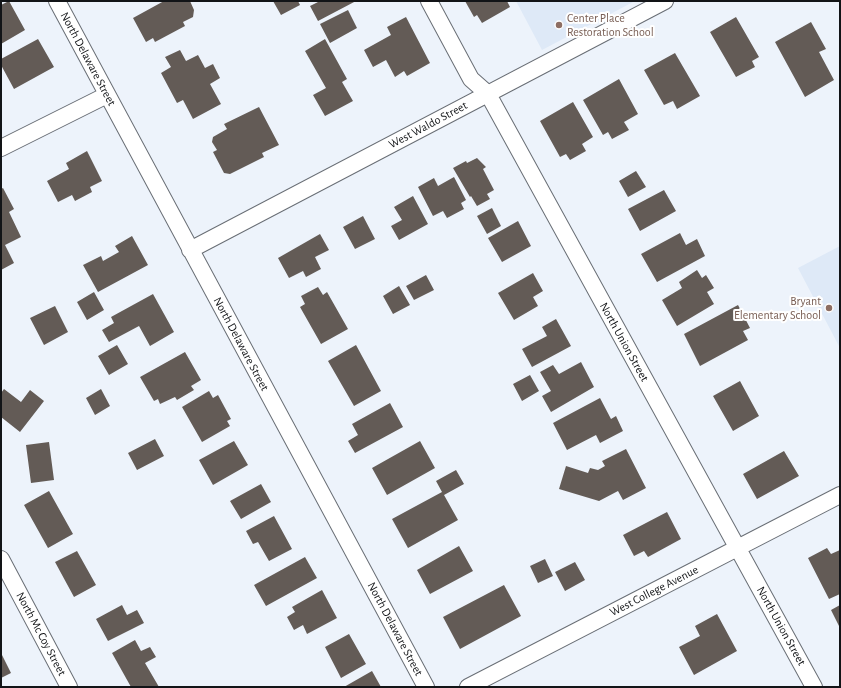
<!DOCTYPE html>
<style>
body{margin:0}
#map{position:relative;width:841px;height:688px;overflow:hidden;background:#edf3fb;font-family:"Alegreya Sans",sans-serif}
canvas{display:block}
.frame{position:absolute;inset:0;border:2px solid #121417;pointer-events:none}
</style>
<div id="map">
<canvas width="841" height="688"></canvas>
<div class="frame"></div>
</div>
<script>
const ctx = document.querySelector('canvas').getContext('2d');
ctx.lineJoin = 'round';
function fill(path, color) { ctx.fillStyle = color; ctx.fill(path, 'evenodd'); }
function strokePath(path, color, width, dash) { ctx.strokeStyle = color; ctx.lineWidth = width; ctx.lineCap = dash ? 'butt' : 'round'; ctx.setLineDash(dash || []); ctx.stroke(path); }
function label(font, color, halo, rows, align = 'center') {
  ctx.font = font + ' "Alegreya Sans",sans-serif'; ctx.lineWidth = 4; ctx.setLineDash([]); ctx.textBaseline = 'middle'; ctx.strokeStyle = halo; ctx.fillStyle = color; for (const [text, x, y, turn = 0] of rows) {
    ctx.save(); ctx.translate(x, y); ctx.rotate((+turn || 0) * Math.PI / 180); ctx.textAlign = isNaN(turn) ? turn : align; if (halo) ctx.strokeText(text, 0, 0); ctx.fillText(text, 0, 0); ctx.restore();
  }
}
const built = new Path2D(`
 M516 1H635L542 50Z
 M840 246V348L798 268Z`);
const building = new Path2D(`
 M9 1 25 30 1 44V5Z
 M164 1H190L194 10 193 17 183 22 185 26 155 42 153 38 146 42 133 18Z
 M273 1H298L300 5 281 15Z
 M320 1H356L318 21 310 6Z
 M465 1H507L510 7 482 23 477 15 474 17Z
 M348 10 357 28 330 43 320 24Z
 M406 17 430 63 407 76 404 71 395 77 386 60 373 67 364 50 391 35 387 27Z
 M736 17 759 57 752 61 755 67 736 77 710 32Z
 M811 22 826 49 819 52 834 80 805 97 775 42Z
 M38 39 54 67 14 89 1 65V59Z
 M325 39 347 79 342 82 353 101 325 116 313 95 326 88 305 51Z
 M180 50 186 61 198 55 205 68 213 64 220 78 210 84 221 104 193 119 183 100 177 103 161 73 171 67 165 57Z
 M675 53 700 96 677 109 673 101 664 105 644 70Z
 M619 79 638 114 624 122 629 130 612 139 608 132 603 135 583 100Z
 M573 102 593 137 582 144 586 151 570 160 566 154 560 157 540 121Z
 M259 107 279 145 262 153 264 157 230 174 224 173 213 152 217 150 212 142 213 137 227 129 224 124Z
 M87 151 102 181 90 187 92 192 75 201 72 195 58 202 47 181 69 169 66 163Z
 M477 158 486 167 483 169 494 190 487 194 490 199 477 206 471 196 470 197 453 168 466 161 467 163Z
 M636 171 646 187 628 197 619 181Z
 M454 177 466 200 461 203 464 209 447 218 443 211 433 216 418 187 434 178 438 186Z
 M3 188 14 209 9 212 21 237 5 245 14 263 1 270V189Z
 M664 190 676 211 640 231 628 209Z
 M413 196 428 224 399 240 391 226 402 220 394 207Z
 M492 208 501 226 487 234 477 216Z
 M363 216 375 239 355 249 343 227Z
 M518 221 531 246 502 262 488 238Z
 M680 233 686 245 697 239 705 256 657 282 641 254Z
 M320 234 329 250 315 257 321 269 306 277 303 271 289 278 278 258Z
 M132 236 148 265 98 292 83 265 101 256 103 261 119 252 115 246Z
 M697 270 702 278 706 275 714 288 707 292 714 304 677 326 662 300 682 288 679 282Z
 M533 273 543 291 533 297 538 306 514 320 498 293Z
 M426 275 434 290 414 300 406 286Z
 M399 286 410 305 393 314 383 296Z
 M318 287 323 295 327 292 348 329 321 344 300 307 305 304 301 296Z
 M94 292 104 310 87 320 77 302Z
 M153 294 174 332 150 346 139 326 109 342 102 330 114 323 111 317Z
 M738 305 750 328 743 331 748 340 700 366 684 334Z
 M55 306 68 332 44 345 30 318Z
 M556 319 571 346 532 367 522 349 547 336 542 327Z
 M117 345 128 364 109 375 98 356Z
 M356 345 381 391 354 406 328 361Z
 M185 352 201 380 191 386 194 390 177 400 175 397 160 404 158 399 154 401 140 377Z
 M581 362 594 387 551 412 542 396 551 391 540 372 553 365 559 374Z
 M530 375 539 391 522 401 513 384Z
 M740 381 759 416 733 431 713 396Z
 M4 389 21 402 30 390 44 401 20 432 1 417V393Z
 M101 389 110 406 95 415 86 398Z
 M209 391 213 398 218 395 231 419 227 421 230 426 202 442 182 407Z
 M600 398 611 419 616 416 623 431 600 443 596 435 567 450 553 423Z
 M390 403 403 427 355 453 348 441 358 435 352 424Z
 M155 439 164 456 137 470 128 453Z
 M234 441 248 465 213 485 199 460Z
 M420 441 435 468 387 495 372 468Z
 M49 442 54 480 31 483 26 445Z
 M626 449 646 488 623 500 618 491 599 501 559 489 566 466 588 473 590 468 598 470 605 466 602 461Z
 M784 451 799 476 757 499 743 474Z
 M456 470 464 484 444 495 458 520 408 548 392 519 442 492 436 481Z
 M261 484 271 502 241 519 230 501Z
 M49 491 73 534 48 548 24 505Z
 M667 512 681 539 648 557 644 551 634 556 623 535Z
 M274 516 292 549 269 561 258 542 253 544 246 531Z
 M459 546 473 571 430 594 417 570Z
 M827 548 831 554 840 550V594L829 599 808 558Z
 M77 551 96 585 74 597 55 562Z
 M305 557 317 578 266 606 254 585Z
 M545 559 553 576 538 583 530 566Z
 M575 562 585 580 565 591 555 572Z
 M504 585 521 616 460 649 443 617Z
 M322 590 337 618 307 634 303 625 294 630 287 617 295 612 292 607Z
 M122 605 127 615 137 610 144 623 108 641 96 619Z
 M840 605V628L831 610Z
 M717 614 737 651 694 675 679 647 700 636 695 626Z
 M349 634 366 664 341 678 325 647Z
 M135 640 141 651 150 647 156 657 145 663 159 687H131L112 653Z
 M1 653 11 673 1 678Z
 M372 671 381 687H344Z`);
const minor = new Path2D(`
 M57 1 426 687
 M429 1 471 79 488 94 814 687
 M1 148 107 95
 M190 250 665 1
 M1 559 69 687
 M468 687 840 495`);
const markers = [
 [559,25,4,"#8d6e63"],
 [829,308,4,"#8d6e63"]
];
const educationNames = [
 ["Center Place",567,18],
 ["Restoration School",567,32],
 ["Bryant",821,301,"right"],
 ["Elementary School",821,315,"right"]
];
const streetNames = [
 ["North Delaware Street",88,59,62],
 ["West Waldo Street",428,125,-28],
 ["North Union Street",624,342,61],
 ["North Delaware Street",241,344,62],
 ["West College Avenue",654,591,-27],
 ["North Union Street",781,626,61],
 ["North Delaware Street",395,629,62],
 ["North Mc Coy Street",41,634,62]
];
fill(built, '#dee9f7');
fill(building, '#635b56');
strokePath(minor, '#696e75', 18);
strokePath(minor, '#fff', 16);
for (const [x, y, r, color] of markers) { const dot = new Path2D(); dot.arc(x, y, r, 0, 2 * Math.PI); ctx.fillStyle = color; ctx.fill(dot); strokePath(dot, '#fff', 1.5); }
label('12px', '#785e54', '#fff', educationNames, 'left');
label('12px', '#121417', '#fff', streetNames);
</script>
